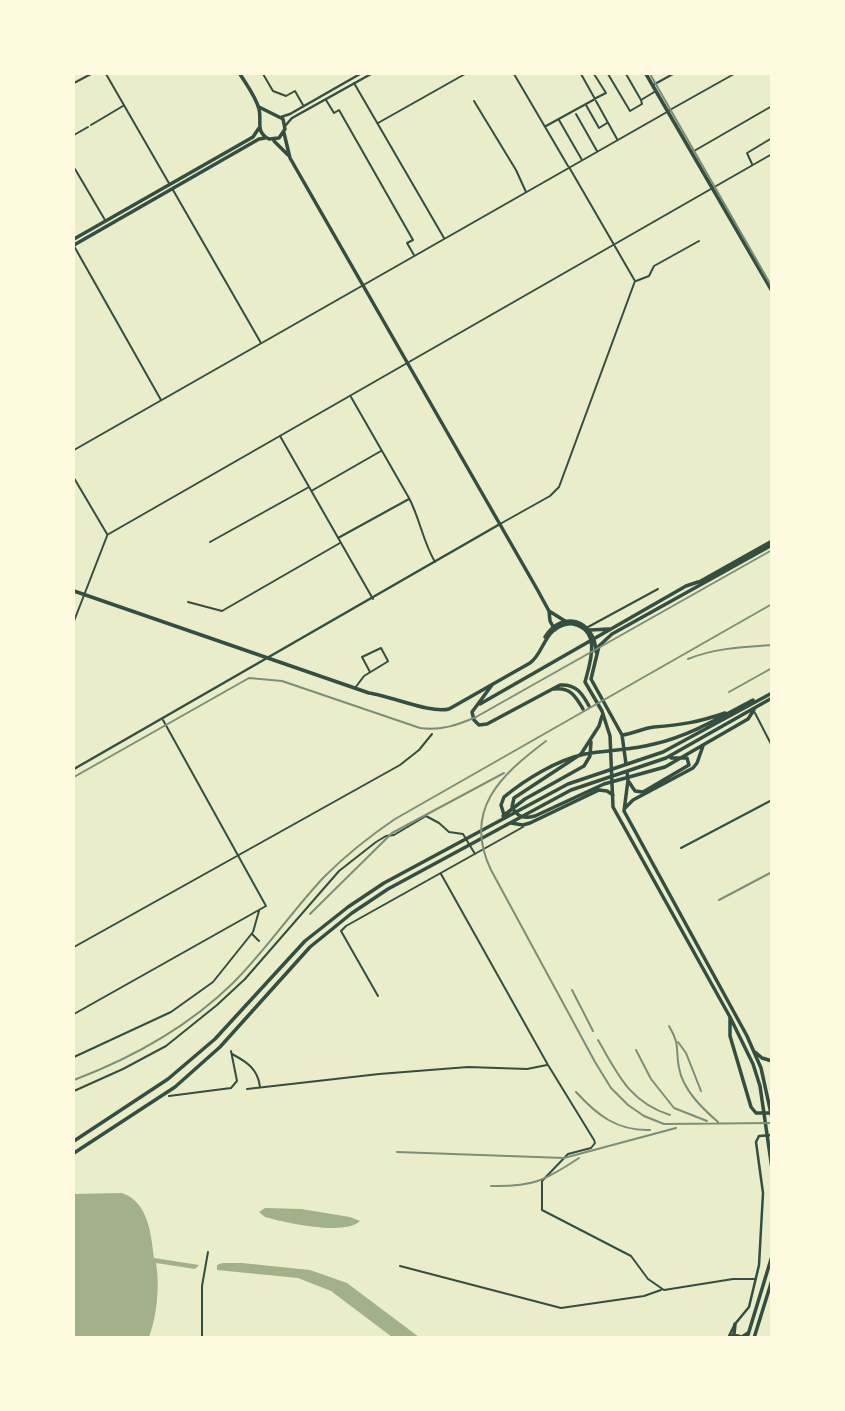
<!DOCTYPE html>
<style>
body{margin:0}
#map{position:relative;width:845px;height:1411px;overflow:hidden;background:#e9edc9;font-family:"Roboto Condensed",sans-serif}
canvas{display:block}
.frame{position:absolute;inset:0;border:75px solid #fefae0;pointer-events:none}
</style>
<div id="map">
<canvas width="845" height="1411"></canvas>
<div class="frame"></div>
</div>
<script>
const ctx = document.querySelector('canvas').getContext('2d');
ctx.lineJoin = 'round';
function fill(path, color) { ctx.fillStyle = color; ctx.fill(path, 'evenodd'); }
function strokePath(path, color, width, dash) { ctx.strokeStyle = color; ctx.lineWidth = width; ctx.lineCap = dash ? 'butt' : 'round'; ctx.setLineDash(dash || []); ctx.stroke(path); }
const water = new Path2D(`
 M122 1193C148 1202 151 1233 154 1258L199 1265 195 1269 156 1263C160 1285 157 1316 149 1337H74V1194Z
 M265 1208 301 1209 350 1217 360 1221C345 1236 286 1223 265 1217L259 1212Z
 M222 1263H242L310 1270 347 1283 419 1337H392L331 1291 298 1278 217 1270V1265Z`);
const minor = new Path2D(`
 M106 74 170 185
 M263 74 273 91 286 96 295 91 303 105
 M514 74 568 166
 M594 74 606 93 596 98
 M608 74 630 111 642 104 641 100
 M626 74 641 100 656 91
 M74 83 91 74
 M354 83 444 238
 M653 85 673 74
 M326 100 334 113 339 110 413 240 407 243 414 255
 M474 101 516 170 526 192
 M596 101 617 139
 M586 105 599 128 607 123
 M668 111 734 74
 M576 114 597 151
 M559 120 582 160
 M378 123 465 74
 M91 125 123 106
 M546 126 595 99 581 74
 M74 135 88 127
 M694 151 772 106
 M752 164 747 153 772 138
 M75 169 105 220
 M173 190 261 343
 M74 246 161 400
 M636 281 649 276 654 266 699 241
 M351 397 409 498C420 519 423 542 435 562
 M280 436 373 599
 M313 490 381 451
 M338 538 409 499
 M210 542 309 487
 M188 602 222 611 340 543
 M588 627 658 589
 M355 688 364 676 387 662 388 661 381 648 362 657 370 672
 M755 713 772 746
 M681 848 772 800
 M441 874 548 1065 594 1140 595 1143 591 1148 568 1154 542 1181V1210L631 1256 648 1279 664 1290 733 1279H756
 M252 934 259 941
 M74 947 400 765 419 750 432 734
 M378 996 341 931 346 926 523 827
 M74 1014 266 906 163 720
 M232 1054C247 1062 258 1069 260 1087
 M74 1057 171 1012 213 982 253 932 259 911
 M247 1089 379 1074 468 1067 527 1069 547 1065
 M74 1091 123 1069 166 1046 217 1005 245 979 339 871 376 842 386 836 394 835 426 816 439 823 449 832 463 834 475 854
 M169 1096 231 1088 237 1081 231 1051
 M400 1266 561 1308 644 1296 661 1290
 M202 1338V1286L208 1252`);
const tertiary = new Path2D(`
 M74 450 667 112
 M74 478 107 534
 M500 524 550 496 559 487 635 281 569 167
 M107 535 772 154
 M74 621 107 536`);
const secondary = new Path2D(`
 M281 117 290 114 360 74
 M285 126 292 118 371 74
 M74 769 500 524
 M729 1336 735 1324 749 1307 759 1265 763 1193 756 1142 759 1136 772 1135`);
const primary = new Path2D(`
 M240 74C246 84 256 97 259 109 262 122 255 132 269 139L279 138 285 129 283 119 259 107
 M646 74 772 291
 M284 133 290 158 537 589 549 611 550 621 555 630
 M274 141 288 155
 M74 239 253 137 259 128
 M74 245 259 139 265 138
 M699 582 772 541
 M74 591 369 693C391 696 431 714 449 709L530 663C541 655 543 640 553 631 558 627 566 623 573 624 602 630 590 663 585 682L602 711 610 736 613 807 730 1017 753 1064 760 1086 772 1169
 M549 611 565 621
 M590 630 609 629
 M545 637C562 609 595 620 596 652
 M492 685 472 712 474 720 479 725 487 724 560 685C576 684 582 693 589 706
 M554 689C571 687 576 697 583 709
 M480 704 686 586 698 582
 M602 716 599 726 581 754 514 798 512 807C517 817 524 819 535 816L604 784 665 767 748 719 754 710
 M622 735C633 734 643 728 654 727 681 725 699 722 725 713
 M626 764 622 735 591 679 599 646 612 634 772 545
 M627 772 628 780 624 811 747 1036 761 1068 772 1118
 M629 782 635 791 643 792 689 765 687 758H671
 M625 808 633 800 693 768 697 763 703 746
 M503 816 525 799 584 766 590 756 591 742
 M505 818 501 805 504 797C526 779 557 760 585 754 608 750 632 750 654 744 689 736 721 717 753 700
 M511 823 523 825 530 823 599 790 607 791 613 795
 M730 1017V1036L751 1107 756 1113H772
 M755 1052 762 1058 772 1061
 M74 1141 168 1079 215 1039 305 941 348 907 384 883 568 784 663 752 772 693
 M74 1153 175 1087 220 1047 310 947 352 913 388 889 571 790 666 758 772 698
 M734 1334 735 1324
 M729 1338 733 1335 742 1337 748 1333
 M747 1338 772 1256
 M754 1338 772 1280`);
const tram = new Path2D(`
 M650 74 772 287
 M74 777 249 678 282 681 420 728C440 731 458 725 476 717L772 550`);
const rail = new Path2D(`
 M688 659C715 648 743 647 772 645
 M729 692 772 668
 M546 741C501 775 462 810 491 870L595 1062 611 1088 628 1105 644 1116 664 1124 772 1123
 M719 900 772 872
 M310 914 392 833 504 773
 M572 990 593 1031
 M669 1026C681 1047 675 1048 679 1068 683 1090 702 1108 718 1122
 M598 1040C618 1074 629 1102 670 1115
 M678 1042 686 1053 701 1091
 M636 1050 651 1079 674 1108 707 1121
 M74 1080C132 1058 188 1027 233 983 266 950 292 911 324 877 346 855 370 836 395 819L772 604
 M576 1092C597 1115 617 1131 650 1130
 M397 1152 564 1158 676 1128
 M491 1186C533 1187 544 1181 579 1158`);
fill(water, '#a3b18a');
strokePath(minor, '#344e41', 2);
strokePath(tertiary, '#344e41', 2);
strokePath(secondary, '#344e41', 2.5);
strokePath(primary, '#344e41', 3.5);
strokePath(tram, '#7c8e77', 2);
strokePath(rail, '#7c8e77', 2);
</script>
